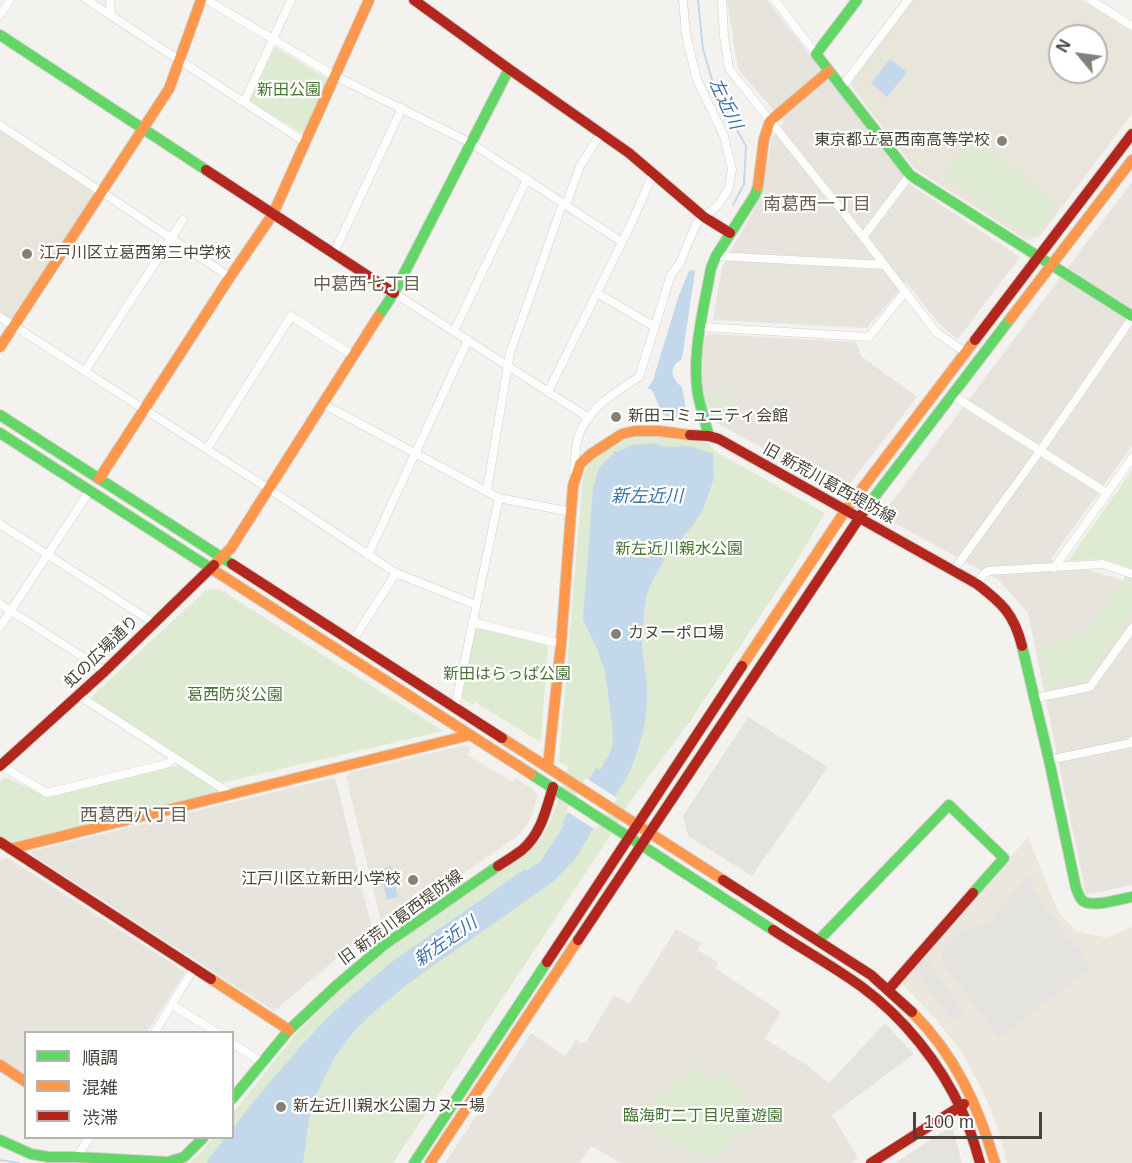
<!DOCTYPE html>
<meta charset="utf-8">
<style>
body{margin:0}
#map{position:relative;width:1132px;height:1163px;overflow:hidden;background:#f3f2ef;font-family:Arial,"Noto Sans JP",sans-serif}
canvas{display:block}
.legend{position:absolute;left:24px;top:1031px;width:210px;height:108px;box-sizing:border-box;background:#fff;border:2px solid #b6b4b1;margin:0;padding:8px 10px;list-style:none;font-size:18px;color:#49443b}
.legend li{display:flex;align-items:center;gap:12px;height:30px}
.legend b{width:30px;border:2px solid #b6b4b1}
.north{position:absolute;left:1048px;top:24px;width:60px;height:60px;box-sizing:border-box;background:#fff;border:2px solid #b6b4b1;border-radius:50%;rotate:299deg;font-size:16px;font-weight:700;line-height:24px;text-align:center;color:#49443b}
.north::after{content:'';display:block;margin:auto;width:21px;height:27px;background:#84817a;clip-path:polygon(50% 0,100% 100%,50% 72%,0 100%)}
.scale{position:absolute;left:913px;top:1112px;width:129px;height:27px;box-sizing:border-box;border:3px solid #49443b;border-top:0;padding-left:8px;font-size:18px;line-height:21px;white-space:nowrap;color:#49443b;-webkit-text-stroke:4px #fff;paint-order:stroke}
</style>
<div id="map">
<canvas width="1132" height="1163"></canvas>
<ul class="legend">
<li><b style="height:8px;background:#63d668"></b>順調</li>
<li><b style="height:8px;background:#ff974d"></b>混雑</li>
<li><b style="height:8px;background:#b3261e"></b>渋滞</li>
</ul>
<div class="north">N</div>
<div class="scale">100 m</div>
</div>
<script>
const ctx = document.querySelector('canvas').getContext('2d');
ctx.lineJoin = 'round';
function fill(path, color) { ctx.fillStyle = color; ctx.fill(path, 'evenodd'); }
function strokePath(path, color, width, dash) { ctx.strokeStyle = color; ctx.lineWidth = width; ctx.lineCap = dash ? 'butt' : 'round'; ctx.setLineDash(dash || []); ctx.stroke(path); }
function label(font, color, halo, rows, align = 'center') {
  ctx.font = font + ' Arial,"Noto Sans JP",sans-serif'; ctx.lineWidth = 4.5; ctx.setLineDash([]); ctx.textBaseline = 'middle'; ctx.strokeStyle = halo; ctx.fillStyle = color; for (const [text, x, y, turn = 0] of rows) {
    ctx.save(); ctx.translate(x, y); ctx.rotate((+turn || 0) * Math.PI / 180); ctx.textAlign = isNaN(turn) ? turn : align; if (halo) ctx.strokeText(text, 0, 0); ctx.fillText(text, 0, 0); ctx.restore();
  }
}
const residential = new Path2D(`
 M727 0H767L911 185 1020 257 958 339 940 325 906 282 867 328 713 320 722 267 761 197 772 137 784 122 738 69Z
 M1132 182V446L1051 559 1132 583V885L1086 895 1028 613 999 580 887 519 888 507Z
 M709 334 856 342 861 356 917 397 849 485 834 488 710 419 703 394 702 369V354L705 336Z
 M332 778 336 780 372 929 274 1011 31 854 32 851Z
 M8 858 185 972 147 1032H26L25 1075 0 1059V860Z
 M676 929 701 943 697 950 718 962 715 968 781 1012 765 1039 807 1065 829 1083 847 1104 832 1115 858 1158 850 1163H621L591 1146 580 1163H445L531 1033 565 1056 576 1039 581 1043 586 1042 614 995 629 1004Z`);
const commercial = new Path2D(`
 M1028 837 1058 912 1076 931 1107 938 1132 927V1163H1007L999 1131 984 1093 961 1051 933 1016 900 982Z`);
const education = new Path2D(`
 M912 0H1082L1132 31V114L1039 237 1026 240 914 168 852 87 851 81ZM1060 36H1096V72H1060Z
 M0 130 93 192V196L11 319 0 312Z
 M465 745 471 748 467 755 513 782 516 778 534 790 537 796 532 815 526 826 519 835 386 927 382 926 346 776 349 775V773Z`);
const green = new Path2D(`
 M275 47 329 80 304 134 249 101Z
 M973 135 1058 206 1037 234 1027 235 1006 222 945 175Z
 M713 392 721 393 734 403 733 406 722 421 720 422 713 418 709 400 710 394Z
 M636 434 678 436 709 444 716 452 825 513 793 567 690 721 630 802 606 842 393 1163H188L199 1155 213 1138H232L233 1113 296 1034 341 989 388 949 526 854C531 849 536 845 540 840 555 819 560 791 568 767L559 762 582 486C583 480 584 473 587 467 593 452 622 438 636 434Z
 M1132 470V613L1085 680 1047 687 1040 648 1085 634 1131 568 1103 559 1068 561Z
 M219 589 443 731 221 783 91 701 92 696 206 590Z
 M479 628 546 644 548 648 541 739 537 740 475 702 473 705 463 699 461 694 475 629Z
 M180 765 218 789 217 792 0 850V781L4 778H7L46 796Z
 M700 1065 712 1081 725 1070 758 1115V1121L717 1157 712 1159 707 1156 692 1153 656 1134 641 1108Z`);
const parking = new Path2D(`
 M748 717 828 767 752 876 688 836 683 816Z
 M1030 874 1034 890 1064 933 1079 948 1091 968 999 1038 942 962V950L960 931 980 925 983 927Z
 M926 959 965 1013 953 1022 913 969Z
 M885 1023 914 1054 847 1104 829 1083Z
 M952 1126 962 1163H895Z`);
const water = new Path2D(`
 M890 59 907 72 887 97 871 83Z
 M693 270 695 272 682 359C668 367 671 378 682 387L686 410 681 417C670 420 662 415 656 407L659 405 651 389H647L653 380 679 295 689 271Z
 M656 443C665 449 675 447 684 446 693 446 705 451 713 454L714 478 703 510 694 524 668 554 652 581 647 594 644 611 642 648 647 686V706L643 733 631 769 623 784 593 829 576 858 554 881 409 983 375 1011 354 1031 334 1058 315 1097 309 1118 303 1163H208L207 1161 225 1138H232L233 1128 259 1095 301 1046 330 1015 390 963 525 869 526 871 540 862 564 825 562 823 596 768 600 770 609 755 613 743 612 723 605 672 597 649 583 619 593 489 599 468 603 463 614 454 613 452 615 451 617 452 632 445Z
 M391 866 398 897 387 900 380 869Z`);
const pier = new Path2D(`
 M586 778 617 798 596 830 566 811Z`);
const stream = new Path2D(`
 M698 0 703 49 716 93 746 146 744 184 733 205
 M0 1160 19 1163`);
const street = new Path2D(`
 M87 0 305 142
 M110 0 111 15
 M207 0 335 76 471 143 622 242
 M722 0 724 36 729 69 863 237 936 332 966 353
 M775 0 816 54
 M1091 0 1132 26
 M0 15 10 0
 M842 87 908 0
 M244 102 291 0
 M0 125 230 277
 M566 205 580 166 601 133
 M863 237 910 175
 M334 253 402 108
 M716 256 884 265
 M394 293 589 418
 M597 293 655 327
 M0 317 269 489 396 573 476 605
 M702 327 869 337 905 292
 M454 331 527 179
 M85 371 183 220
 M548 392 632 222 653 174
 M952 395 1107 493
 M323 404 499 498 571 512
 M207 449 291 316 354 356
 M574 472C575 460 575 446 579 435 589 407 616 392 639 377L671 275 680 263 696 224 718 205 729 188 732 169 724 136 697 80 686 35 683 0
 M487 491 510 353 563 203
 M0 524 154 623
 M368 555 468 340
 M1054 568 1132 458
 M953 571 1040 451 1132 318
 M977 584 984 574 988 571 1103 564 1132 574
 M0 604 105 671
 M472 622 561 644
 M0 627 90 490
 M353 640 396 573
 M78 695 231 794
 M1036 698 1090 687 1132 628
 M455 707 499 498
 M1049 760 1131 743 1132 741
 M0 765 47 793 166 764 175 758
 M172 1005 216 1032
 M155 1032 194 968
 M232 1043 262 1062
 M77 1157 89 1138`);
const fast = new Path2D(`
 M857 0 816 54 910 175 1132 316
 M0 35 206 170
 M378 317 394 293 509 69
 M0 415 232 564
 M0 433 215 571
 M709 436C705 422 701 409 698 395 691 355 704 308 711 268L716 256 755 195 758 186
 M866 508 1010 319
 M1022 646 1049 760 1076 888C1078 892 1079 898 1083 901 1093 908 1120 899 1132 897
 M531 774 773 930
 M818 941 949 805 1004 858 973 893
 M232 1099 289 1030 337 985 384 945 498 866
 M0 1140 31 1154 49 1157H77L168 1162 184 1157 203 1138
 M414 1163 547 962`);
const slow = new Path2D(`
 M758 186 764 139 770 121 829 71
 M1010 319 1132 160
 M0 347 169 89 201 0
 M99 479 230 277 273 214 369 0
 M214 565 231 548 378 317
 M215 571 531 774
 M742 666 845 511 975 340
 M502 738 723 880
 M548 766 561 644 573 486 580 464 591 454 622 434 635 431H659L690 435
 M10 849 470 735
 M211 979 289 1030
 M912 1012C955 1055 978 1105 995 1163
 M0 1065 26 1082
 M430 1163 578 940`);
const jam = new Path2D(`
 M414 0 509 69 629 153 704 217 730 233
 M206 170 394 293
 M975 340 1132 134
 M690 435 709 436 719 439 977 584C1002 603 1014 614 1022 646
 M232 564 502 738
 M0 766 105 671 214 565
 M0 842 211 979
 M498 866C506 861 514 856 522 850 541 834 546 810 553 787
 M723 880 871 975 912 1012
 M773 930C802 949 833 966 862 987 904 1018 940 1063 962 1111 970 1128 975 1145 980 1163
 M578 940 866 508
 M547 962 742 666
 M889 989 973 893
 M871 1163 964 1104`);
const markers = [
 [1002,141,6,"#84817a"],
 [27,254,6,"#84817a"],
 [616,417,6,"#84817a"],
 [616,634,6,"#84817a"],
 [413,880,6,"#84817a"],
 [281,1107,6,"#84817a"]
];
const parkNames = [
 ["新田公園",289,91],
 ["新左近川親水公園",679,550],
 ["新田はらっぱ公園",507,675],
 ["葛西防災公園",235,696],
 ["臨海町二丁目児童遊園",703,1117]
];
const poiNames = [
 ["東京都立葛西南高等学校",990,141,"right"],
 ["江戸川区立葛西第三中学校",39,254],
 ["新田コミュニティ会館",628,417],
 ["カヌーポロ場",628,634],
 ["江戸川区立新田小学校",401,880,"right"],
 ["新左近川親水公園カヌー場",293,1107]
];
const streetNames = [
 ["旧 新荒川葛西堤防線",829,484,29],
 ["虹の広場通り",102,652,-44],
 ["旧 新荒川葛西堤防線",401,918,-36]
];
const waterNames = [
 ["左近川",725,104,65],
 ["新左近川",647,497],
 ["新左近川",446,942,-35]
];
const neighbourhoodNames = [
 ["南葛西一丁目",817,205],
 ["中葛西七丁目",367,285],
 ["西葛西八丁目",134,816]
];
fill(residential, '#e6e4dd');
fill(commercial, '#ece7dd');
fill(education, '#e8e5db');
fill(green, '#deead2');
fill(parking, '#e5e3e0');
fill(water, '#c4d8ec');
fill(pier, '#f3f2ef');
strokePath(stream, '#c4d8ec', 2);
strokePath(street, '#d1d0cc', 9);
strokePath(fast, '#d2d1c8', 12);
strokePath(slow, '#d2d1c8', 12);
strokePath(jam, '#d2d1c8', 12);
strokePath(street, '#fdfdfd', 8);
strokePath(fast, '#63d668', 10);
strokePath(slow, '#ff974d', 10);
strokePath(jam, '#b3261e', 10);
for (const [x, y, r, color] of markers) { const dot = new Path2D(); dot.arc(x, y, r, 0, 2 * Math.PI); ctx.fillStyle = color; ctx.fill(dot); strokePath(dot, '#fff', 2); }
label('16px', '#467533', '#fff', parkNames);
label('16px', '#49443b', '#fff', poiNames, 'left');
label('16px', '#49443b', '#fff', streetNames);
label('italic 18px', '#3e72aa', '#fff', waterNames);
label('18px', '#6a6353', '#fff', neighbourhoodNames);
</script>
